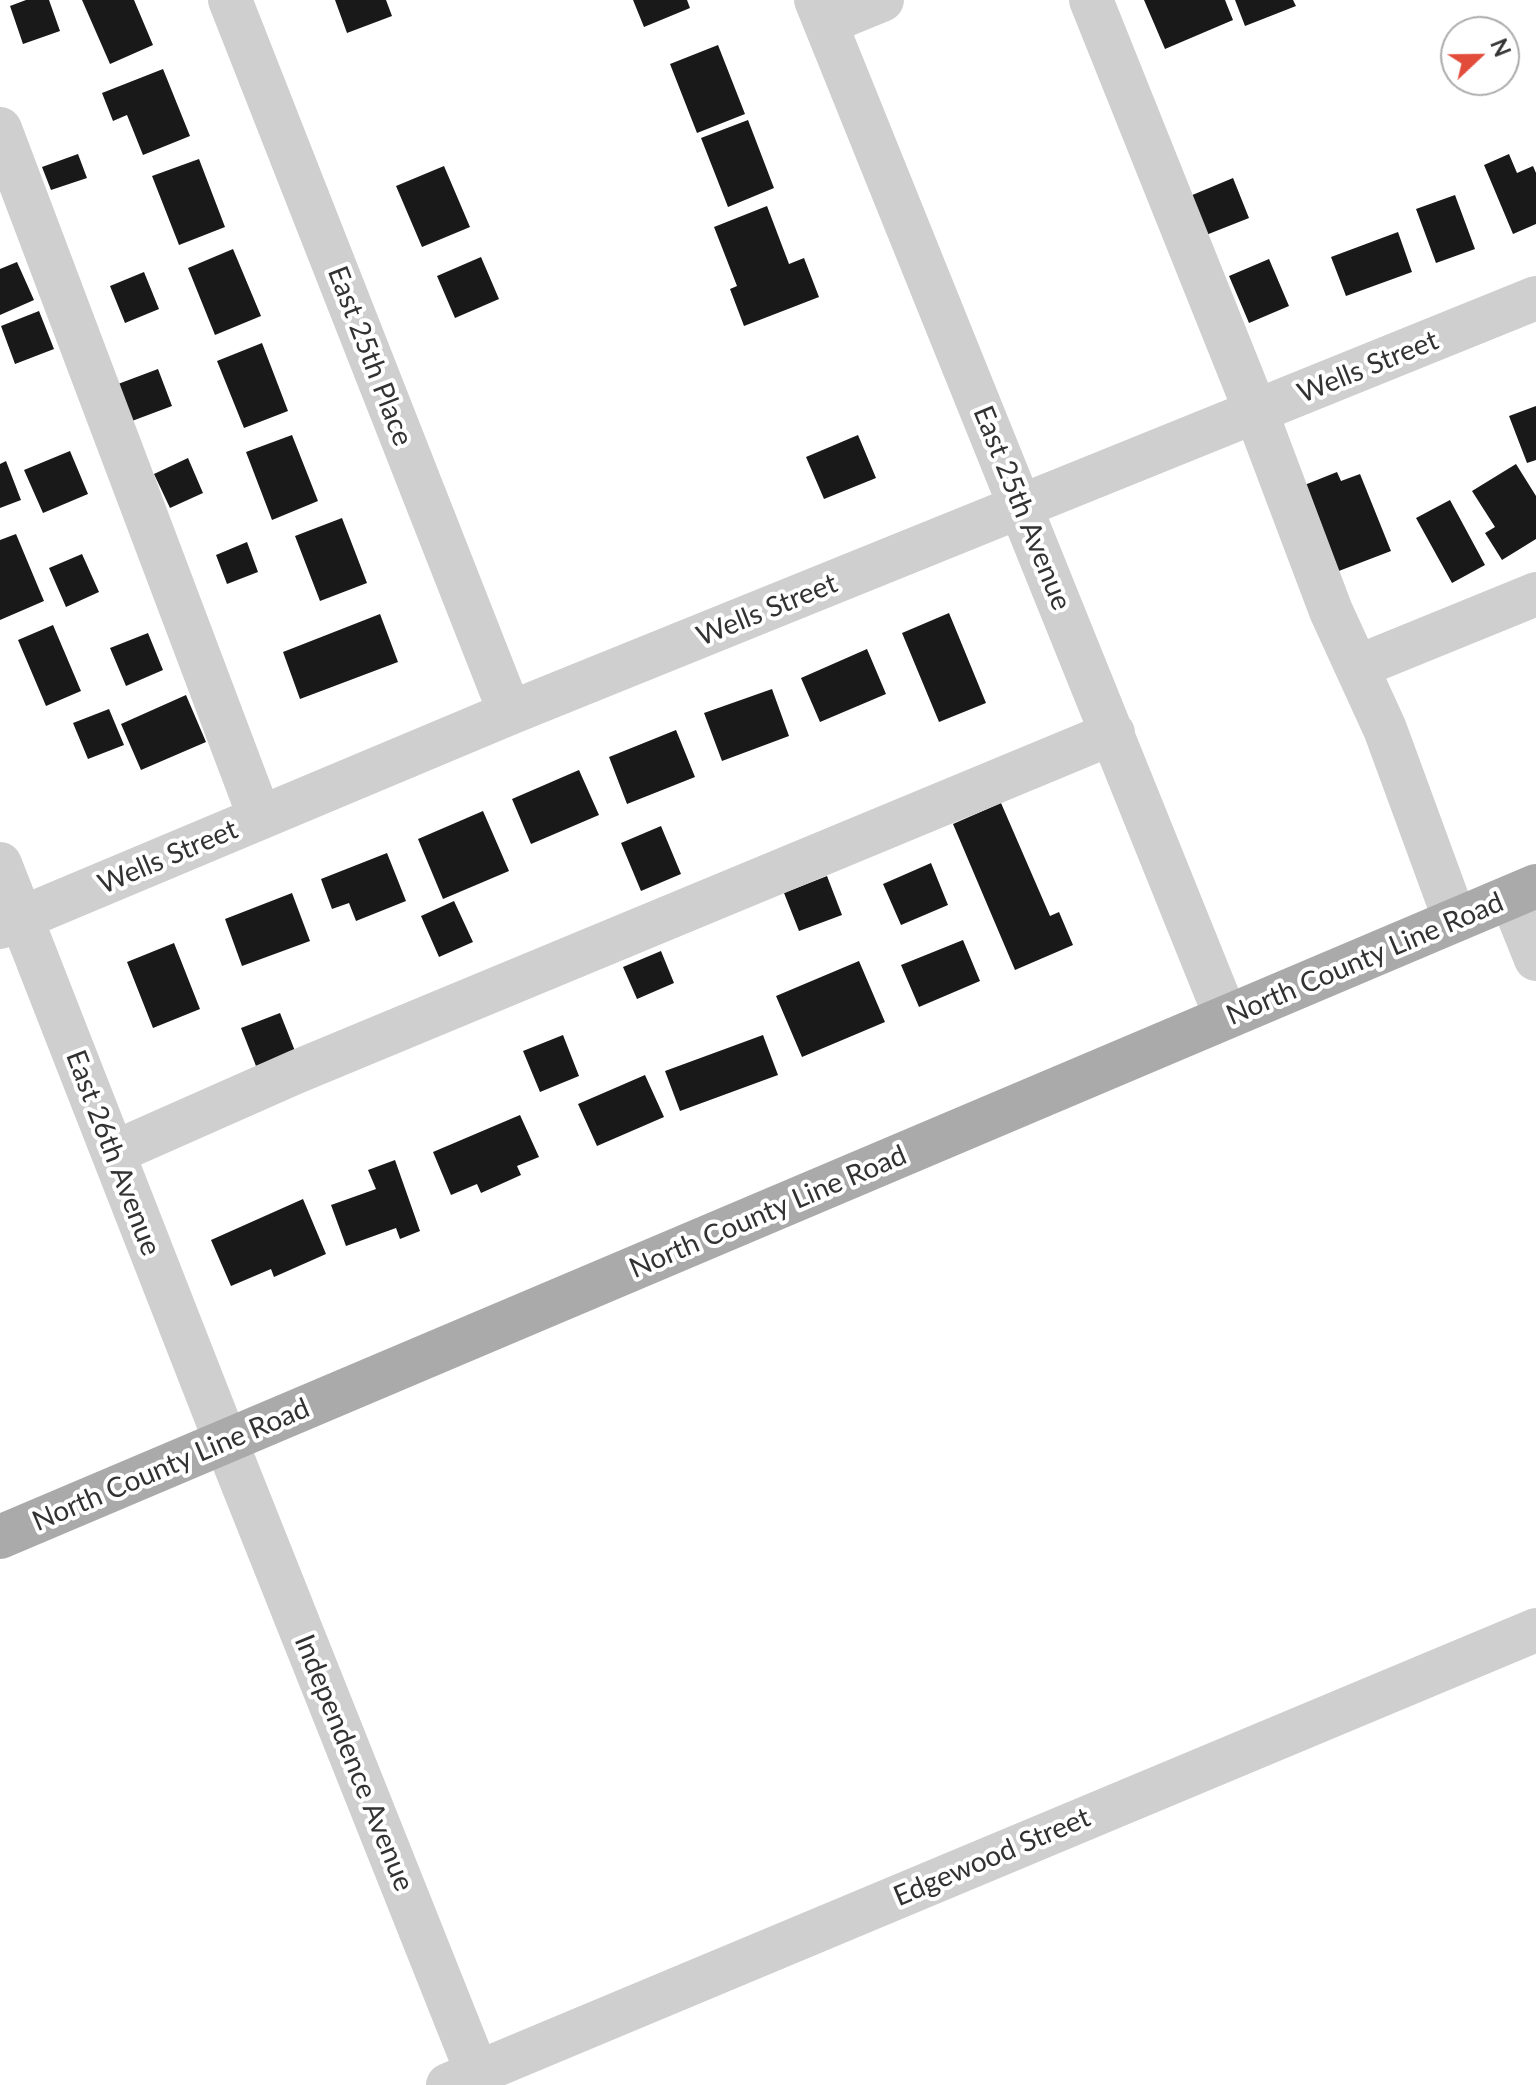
<!DOCTYPE html>
<style>
body{margin:0}
#map{position:relative;width:1536px;height:2085px;overflow:hidden;background:#fff;font-family:Lato,sans-serif}
canvas{display:block}
.north{position:absolute;left:1440px;top:16px;width:80px;height:80px;box-sizing:border-box;background:#fff;border:2px solid #adadad;border-radius:50%;rotate:68deg;font-size:22px;font-weight:700;line-height:32px;text-align:center;color:#323232}
.north::after{content:'';display:block;margin:auto;width:28px;height:36px;background:#e24d3b;clip-path:polygon(50% 0,100% 100%,50% 72%,0 100%)}
</style>
<div id="map">
<canvas width="1536" height="2085"></canvas>
<div class="north">N</div>
</div>
<script>
const ctx = document.querySelector('canvas').getContext('2d');
ctx.lineJoin = 'round';
function fill(path, color) { ctx.fillStyle = color; ctx.fill(path, 'evenodd'); }
function strokePath(path, color, width, dash) { ctx.strokeStyle = color; ctx.lineWidth = width; ctx.lineCap = dash ? 'butt' : 'round'; ctx.setLineDash(dash || []); ctx.stroke(path); }
function label(font, color, halo, rows, align = 'center') {
  ctx.font = font + ' Lato,sans-serif'; ctx.lineWidth = 8; ctx.setLineDash([]); ctx.textBaseline = 'middle'; ctx.strokeStyle = halo; ctx.fillStyle = color; for (const [text, x, y, turn = 0] of rows) {
    ctx.save(); ctx.translate(x, y); ctx.rotate((+turn || 0) * Math.PI / 180); ctx.textAlign = isNaN(turn) ? turn : align; if (halo) ctx.strokeText(text, 0, 0); ctx.fillText(text, 0, 0); ctx.restore();
  }
}
const building = new Path2D(`
 M26 0H49L60 31 23 44 10 6Z
 M82 0H134L153 45 110 64Z
 M335 0H386L392 16 347 33Z
 M633 0H687L690 8 644 27Z
 M1144 0H1225L1233 20 1165 49Z
 M1235 0H1293L1296 6 1245 26Z
 M718 45 745 114 697 133 670 64Z
 M163 69 190 136 143 155 127 115 113 121 102 93Z
 M748 120 774 188 728 207 701 138Z
 M78 154 87 178 51 190 42 167Z
 M1509 154 1517 173 1533 166 1536 173V224L1513 234 1484 165Z
 M199 159 225 227 179 245 152 176Z
 M444 166 470 227 422 247 396 186Z
 M1233 178 1249 218 1206 235 1190 196Z
 M1455 195 1475 249 1436 263 1416 209Z
 M767 206 789 264 804 258 819 297 744 326 730 289 737 286 714 227Z
 M1398 232 1412 272 1346 296 1331 257Z
 M233 249 261 316 215 335 188 268Z
 M481 257 499 299 455 318 437 276Z
 M1269 259 1289 306 1249 323 1229 276Z
 M17 262 34 300 0 315V269Z
 M144 272 159 309 125 323 110 286Z
 M39 311 54 349 15 364 1 326Z
 M262 343 288 411 244 428 217 361Z
 M158 369 172 406 132 421 118 384Z
 M1536 406V460L1527 463 1509 416Z
 M292 435 318 501 272 520 246 452Z
 M858 435 876 478 824 499 806 457Z
 M70 451 88 494 43 513 24 470Z
 M188 458 203 493 170 508 154 474Z
 M6 461 21 500 0 508V464Z
 M1516 464 1536 496V539L1502 560 1485 533 1495 527 1472 491Z
 M1337 472 1341 481 1360 474 1391 551 1331 574 1297 488Z
 M1450 500 1485 565 1452 583 1416 518Z
 M342 518 367 583 320 601 295 536Z
 M16 534 44 601 0 620V540Z
 M247 542 258 572 227 584 216 555Z
 M82 554 99 592 66 607 49 568Z
 M949 613 986 703 939 722 902 633Z
 M380 614 398 662 300 699 283 652Z
 M53 625 81 691 46 706 18 640Z
 M148 633 163 670 126 686 110 648Z
 M867 649 886 694 820 722 801 678Z
 M772 689 789 736 722 761 704 713Z
 M186 695 206 742 141 770 121 724Z
 M109 709 124 745 88 759 73 723Z
 M676 730 695 777 627 804 609 757Z
 M579 770 599 815 531 844 512 799Z
 M1001 803 1050 916 1059 912 1073 945 1015 970 953 824Z
 M483 811 509 871 443 899 418 839Z
 M661 826 681 874 641 891 621 843Z
 M387 853 406 901 356 921 349 903 332 909 321 879Z
 M931 863 948 905 901 925 883 884Z
 M827 876 842 915 799 931 784 893Z
 M292 893 310 941 242 966 225 919Z
 M454 901 473 942 439 957 421 916Z
 M963 940 980 981 919 1007 901 965Z
 M174 943 200 1009 153 1028 127 962Z
 M661 951 674 983 637 999 623 967Z
 M859 961 885 1022 802 1057 776 996Z
 M280 1013 295 1051 256 1066 241 1028Z
 M563 1035 579 1076 540 1092 523 1051Z
 M763 1035 778 1075 680 1111 665 1071Z
 M645 1075 664 1117 597 1146 578 1104Z
 M520 1115 539 1157 517 1166 521 1175 481 1193 477 1184 451 1195 433 1152Z
 M395 1160 420 1231 400 1239 396 1228 346 1246 331 1205 376 1189 368 1170Z
 M303 1199 326 1254 274 1277 271 1269 231 1286 211 1240Z`);
const minor = new Path2D(`
 M230 0 510 713
 M816 0 1226 1017
 M1091 0 1256 412 1331 611 1385 729 1455 920
 M826 23 882 0
 M0 129 260 818
 M1357 667 1536 594
 M0 864 226 1442 482 2085
 M1511 897 1536 959
 M0 927 510 713 1536 298
 M113 1153 296 1072 1113 733
 M448 2085 1536 1630`);
const major = new Path2D(`
 M0 1537 1536 886`);
const streetNames = [
 ["East 25th Place",370,356,69],
 ["Wells Street",1368,367,-22],
 ["East 25th Avenue",1022,508,68],
 ["Wells Street",767,610,-22],
 ["Wells Street",168,857,-23],
 ["North County Line Road",1365,959,-23],
 ["East 26th Avenue",113,1153,69],
 ["North County Line Road",768,1212,-23],
 ["North County Line Road",171,1465,-23],
 ["Independence Avenue",354,1763,68],
 ["Edgewood Street",992,1857,-23]
];
fill(building, '#191919');
strokePath(minor, '#cfcfcf', 44);
strokePath(major, '#aaa', 44);
label('28px', '#323232', '#fff', streetNames);
</script>
